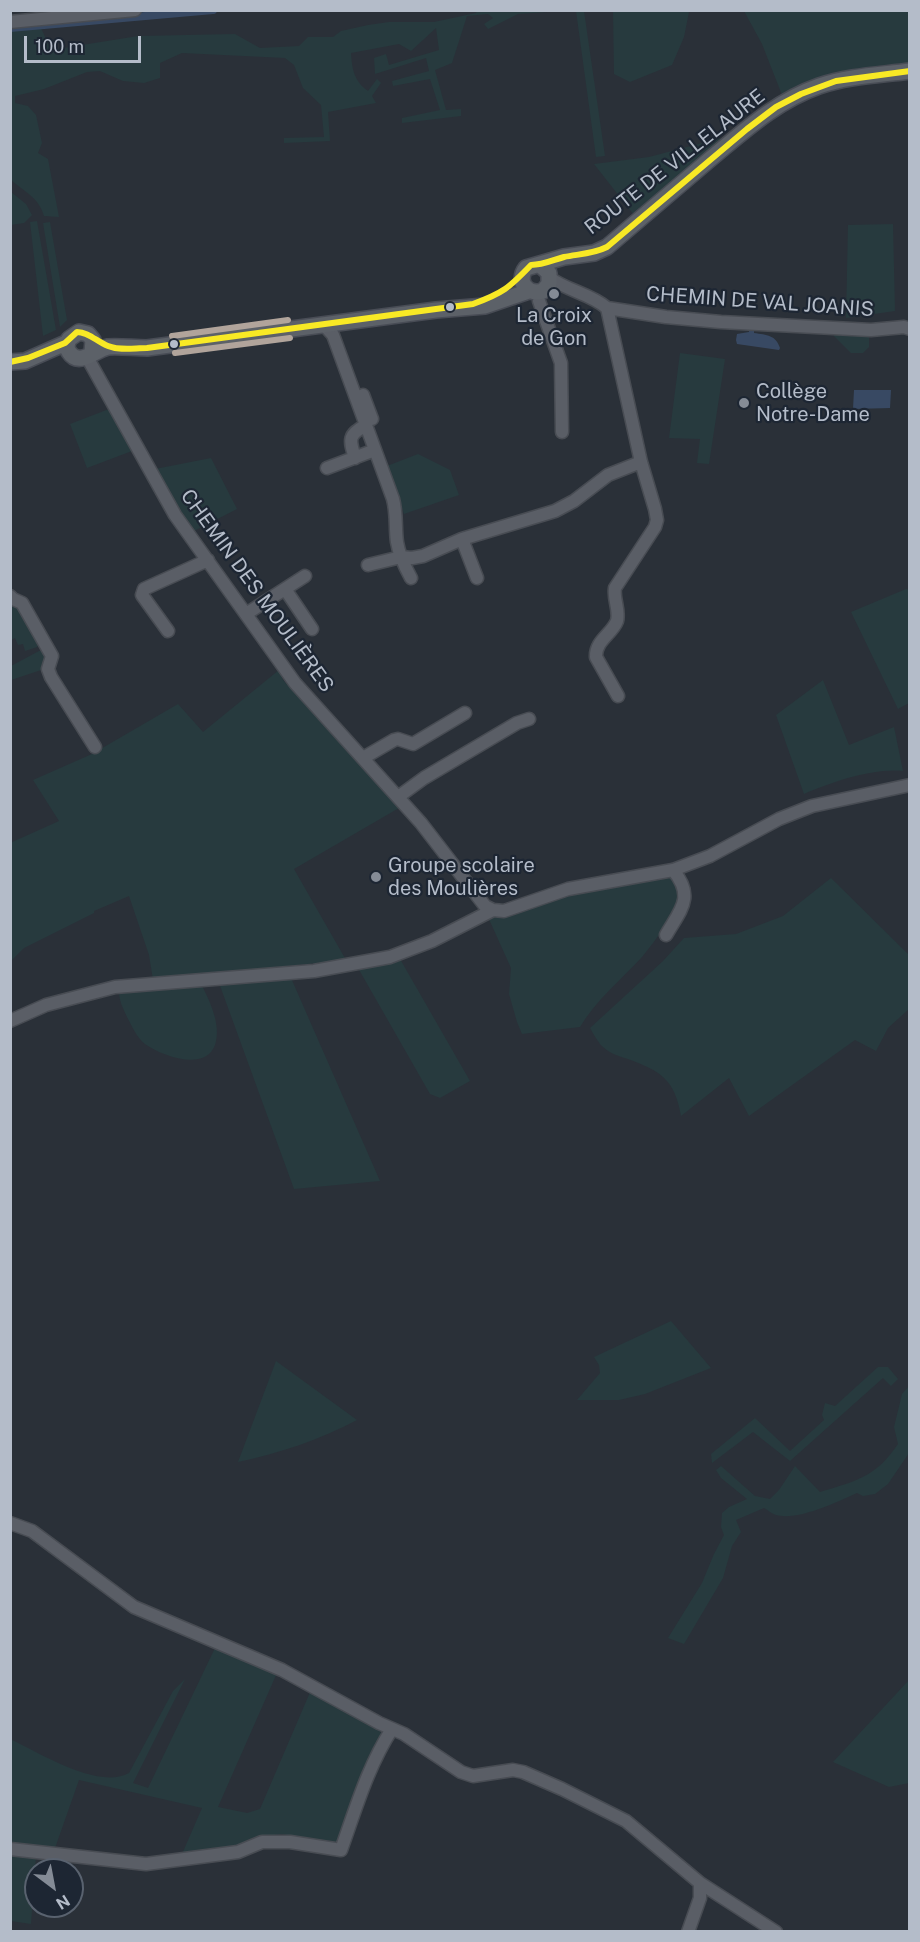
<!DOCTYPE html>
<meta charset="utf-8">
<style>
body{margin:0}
#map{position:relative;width:920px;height:1942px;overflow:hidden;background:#2a3038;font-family:"Public Sans",sans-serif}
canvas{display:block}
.frame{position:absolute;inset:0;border:12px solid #b4bcc9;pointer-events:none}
.north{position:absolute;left:24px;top:1858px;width:60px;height:60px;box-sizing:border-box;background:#1d2633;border:2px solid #59626f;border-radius:50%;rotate:148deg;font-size:16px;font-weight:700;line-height:24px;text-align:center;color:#b4bcc9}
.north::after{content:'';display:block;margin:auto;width:21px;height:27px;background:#848b96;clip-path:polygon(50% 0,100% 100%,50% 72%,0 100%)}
.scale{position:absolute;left:24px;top:36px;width:117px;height:27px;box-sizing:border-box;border:3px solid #b4bcc9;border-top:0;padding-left:8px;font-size:18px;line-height:21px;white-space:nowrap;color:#b4bcc9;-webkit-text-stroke:4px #1d2633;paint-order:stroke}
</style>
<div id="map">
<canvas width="920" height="1942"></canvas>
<div class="frame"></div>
<div class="north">N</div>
<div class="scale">100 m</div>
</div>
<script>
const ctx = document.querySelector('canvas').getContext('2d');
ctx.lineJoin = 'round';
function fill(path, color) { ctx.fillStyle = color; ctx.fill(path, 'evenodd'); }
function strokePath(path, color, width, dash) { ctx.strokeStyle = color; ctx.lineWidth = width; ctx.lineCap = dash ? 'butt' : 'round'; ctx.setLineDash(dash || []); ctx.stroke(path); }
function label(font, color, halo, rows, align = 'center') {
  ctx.font = font + ' "Public Sans",sans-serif'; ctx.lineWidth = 4.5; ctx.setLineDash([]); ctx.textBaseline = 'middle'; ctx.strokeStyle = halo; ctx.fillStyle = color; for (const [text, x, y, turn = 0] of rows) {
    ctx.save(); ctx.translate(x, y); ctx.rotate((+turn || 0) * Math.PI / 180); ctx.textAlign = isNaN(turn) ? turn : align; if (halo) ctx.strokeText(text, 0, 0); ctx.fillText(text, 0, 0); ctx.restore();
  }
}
const green = new Path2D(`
 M477 11H561L518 14 488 29 484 24 493 18 488 14 467 16 452 63 435 70 446 110 461 109V116L402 123V118L440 110 430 79 393 86 392 81 429 71 426 58 375 74 374 58 386 54 389 65 439 50 436 28 411 51 399 44 351 53C352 69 354 81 368 91L377 79 381 83 372 96 376 103 328 112 330 141 284 143V138L324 137 321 105 303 88 294 65 285 58 182 53 160 63V78L144 83 123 81 100 71 87 72 44 89 15 96V103L28 106 36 115 42 143 38 153 48 159 59 217 44 216C39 198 25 192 11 180V31L41 28 51 50 138 36 235 34 260 48 299 46 308 37H333L341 31 368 25 389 22H434L476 13Z
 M576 11H584L605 156 596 157Z
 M613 11V10L720 11 689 12 684 37 672 65 630 82 614 74Z
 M744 11H909V65L830 76 782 95 762 44Z
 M721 138 634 215 594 164 649 157Z
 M11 192 26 204 32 215 24 223 11 225Z
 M37 221 56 330 43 336 30 222Z
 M50 222 67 320 60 327 43 223Z
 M893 224 895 311 846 318 848 225Z
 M834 334H865L869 336V347L863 353H851L834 336Z
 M680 353 725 359 709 464 697 463 700 439 669 438Z
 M109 409 132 451 87 468 70 424Z
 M418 454 450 470 459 495 404 514 387 466Z
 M211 458 237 509 192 532 155 469Z
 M906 589 910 590 909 703 898 709 851 612Z
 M11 605 21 609 40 643 37 647 25 651 23 644 18 645 15 638 11 640Z
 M39 651H44L48 658 44 669 11 680V666Z
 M279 670 283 680 399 808 294 869 346 960 153 980 149 955 129 896 94 911V913L24 948 11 961 10 843 59 821 33 780 92 754 178 704 203 732Z
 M823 680 849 745 894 727 903 771C873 768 832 782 804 794L776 715Z
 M672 875 681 898C670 919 658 938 642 957 621 980 596 1000 580 1027L522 1034 517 1022 509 994 511 968 488 917 517 913 576 893Z
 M831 878 909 955V1009L888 1028 876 1051 855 1040 749 1116 729 1078 681 1116C675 1080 661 1071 628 1059 617 1056 607 1052 600 1044 596 1039 593 1033 590 1028L663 961 684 938 736 934 783 916Z
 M400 959 470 1081 440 1098 430 1094 358 968Z
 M291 978 380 1181 294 1189 219 983Z
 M200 982C209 999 222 1025 215 1045 205 1072 162 1056 145 1044 137 1038 132 1026 127 1017 123 1008 119 1001 119 991Z
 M671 1321 711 1368 645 1394 619 1400H577L600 1373 599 1365 594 1357Z
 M276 1361 357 1420C319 1440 280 1453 238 1462Z
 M878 1367H888L898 1379 891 1386 883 1378 790 1461 753 1432 712 1463 711 1454 755 1418 790 1451 824 1420 822 1415 825 1403 835 1406Z
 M909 1386V1453L888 1484 875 1494 863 1496 857 1493C837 1502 798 1521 776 1515 772 1514 768 1510 764 1508L736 1520 741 1532 732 1546 723 1578 684 1644 668 1638 702 1583 714 1554 724 1535 721 1527 722 1513 729 1507 747 1499 721 1478 716 1470 721 1466 755 1496 770 1499 779 1490 795 1466 820 1492C856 1481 876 1477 898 1444L894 1427 902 1394Z
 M215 1648 277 1673 218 1807 247 1813 260 1809 311 1690 379 1728 382 1737 344 1838 332 1845 282 1834 261 1837 231 1849 182 1854 202 1808 79 1780 54 1851 11 1845 10 1739C40 1753 98 1790 129 1773L173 1691 185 1679 133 1783 148 1788Z
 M909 1680V1783L889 1787 833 1762Z
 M11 1854 36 1856 31 1924 11 1921Z`);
const water = new Path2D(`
 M749 328 754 329V333C767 335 776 335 780 348L779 350 737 344 736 340 737 334 749 332Z
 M854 390H891L890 408 853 409Z`);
const canal = new Path2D(`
 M10 28 213 10`);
const minor = new Path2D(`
 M10 22 135 10
 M550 278C568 291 591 294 607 308L641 462 655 509 657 520 655 527 615 588C613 599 620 610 617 621 612 634 595 641 596 657L618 696
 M539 301 561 363 562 432
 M607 308 666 317 721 322 871 330 904 327 910 329
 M324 325 333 335 393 499C397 514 395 528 397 542 399 555 405 567 411 578
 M87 357 175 515 295 683 421 823 485 906 493 910 504 911 568 889 673 870 710 856 779 819 812 806 910 785
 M363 395 372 419
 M355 458C349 439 348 435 366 425
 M327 468 375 450
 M462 539 477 578
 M368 565 401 557 412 558 423 556 462 539 555 511 574 501 608 475 641 462
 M285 589 312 629
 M10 596 13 599 22 603 52 656 48 669 51 677 95 747
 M246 614 305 576
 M168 631 142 595 144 589 208 560
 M363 758 394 740 398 739 413 744 465 713
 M398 797 424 778 517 723 529 719
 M666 935C681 909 695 897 673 870
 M10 1021 46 1005 115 987 314 971 390 957 432 941 493 910
 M10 1523 32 1531 134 1607 282 1670 379 1723 404 1734 461 1772 473 1776 513 1770 523 1772 562 1789 626 1821 700 1883 776 1932
 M10 1849 146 1864 238 1852 262 1842H290L341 1850C356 1808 368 1766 392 1729
 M688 1932 700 1898V1883`);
const major = new Path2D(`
 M540 265 549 273V284L543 291C527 296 516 281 526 268L564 257 594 253 607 247C641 218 675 189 709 160 743 132 776 101 819 86 848 76 879 75 910 71
 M92 352 93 340 88 334 79 332 69 339C67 344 66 348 69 352 79 368 96 349 108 347 120 346 134 348 147 348L436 310 485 306 529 291
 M10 362 25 361 68 342`);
const bus1 = new Path2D(`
 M10 362 28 358 65 343 77 332C89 332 97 342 108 346 120 351 134 348 147 348L473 304C503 293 509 288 531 265 543 265 553 260 564 257 579 254 593 254 607 247L747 129 776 107 801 94 836 81 910 71`);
const bus2 = new Path2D(`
 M172 336 288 320
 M175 353 290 338`);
const markers = [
 [554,294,6,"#848b96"],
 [450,307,5,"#b4bcc9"],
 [174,344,5,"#b4bcc9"],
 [744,403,6,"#848b96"],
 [376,877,6,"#848b96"]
];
const streetNames = [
 ["ROUTE DE VILLELAURE",675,162,-38],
 ["CHEMIN DE VAL JOANIS",760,302,4],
 ["CHEMIN DES MOULIÈRES",257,591,54]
];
const poiNames = [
 ["La Croix",554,316,"center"],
 ["de Gon",554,339,"center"],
 ["Collège",756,392],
 ["Notre-Dame",756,415],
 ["Groupe scolaire",388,866],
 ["des Moulières",388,889]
];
fill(green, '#273a3e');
fill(water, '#384963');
strokePath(canal, '#384963', 8);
strokePath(minor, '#484c53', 15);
strokePath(major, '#484c55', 18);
strokePath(minor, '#5a5e66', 12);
strokePath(major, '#5c6168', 15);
strokePath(bus1, '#f8e925', 6);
strokePath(bus2, '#b1a49b', 6);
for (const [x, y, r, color] of markers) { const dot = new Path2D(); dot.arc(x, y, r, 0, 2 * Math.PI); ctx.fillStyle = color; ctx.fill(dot); strokePath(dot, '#1d2633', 2); }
label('20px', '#b4bcc9', '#1d2633', streetNames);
label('20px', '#b4bcc9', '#1d2633', poiNames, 'left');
</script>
